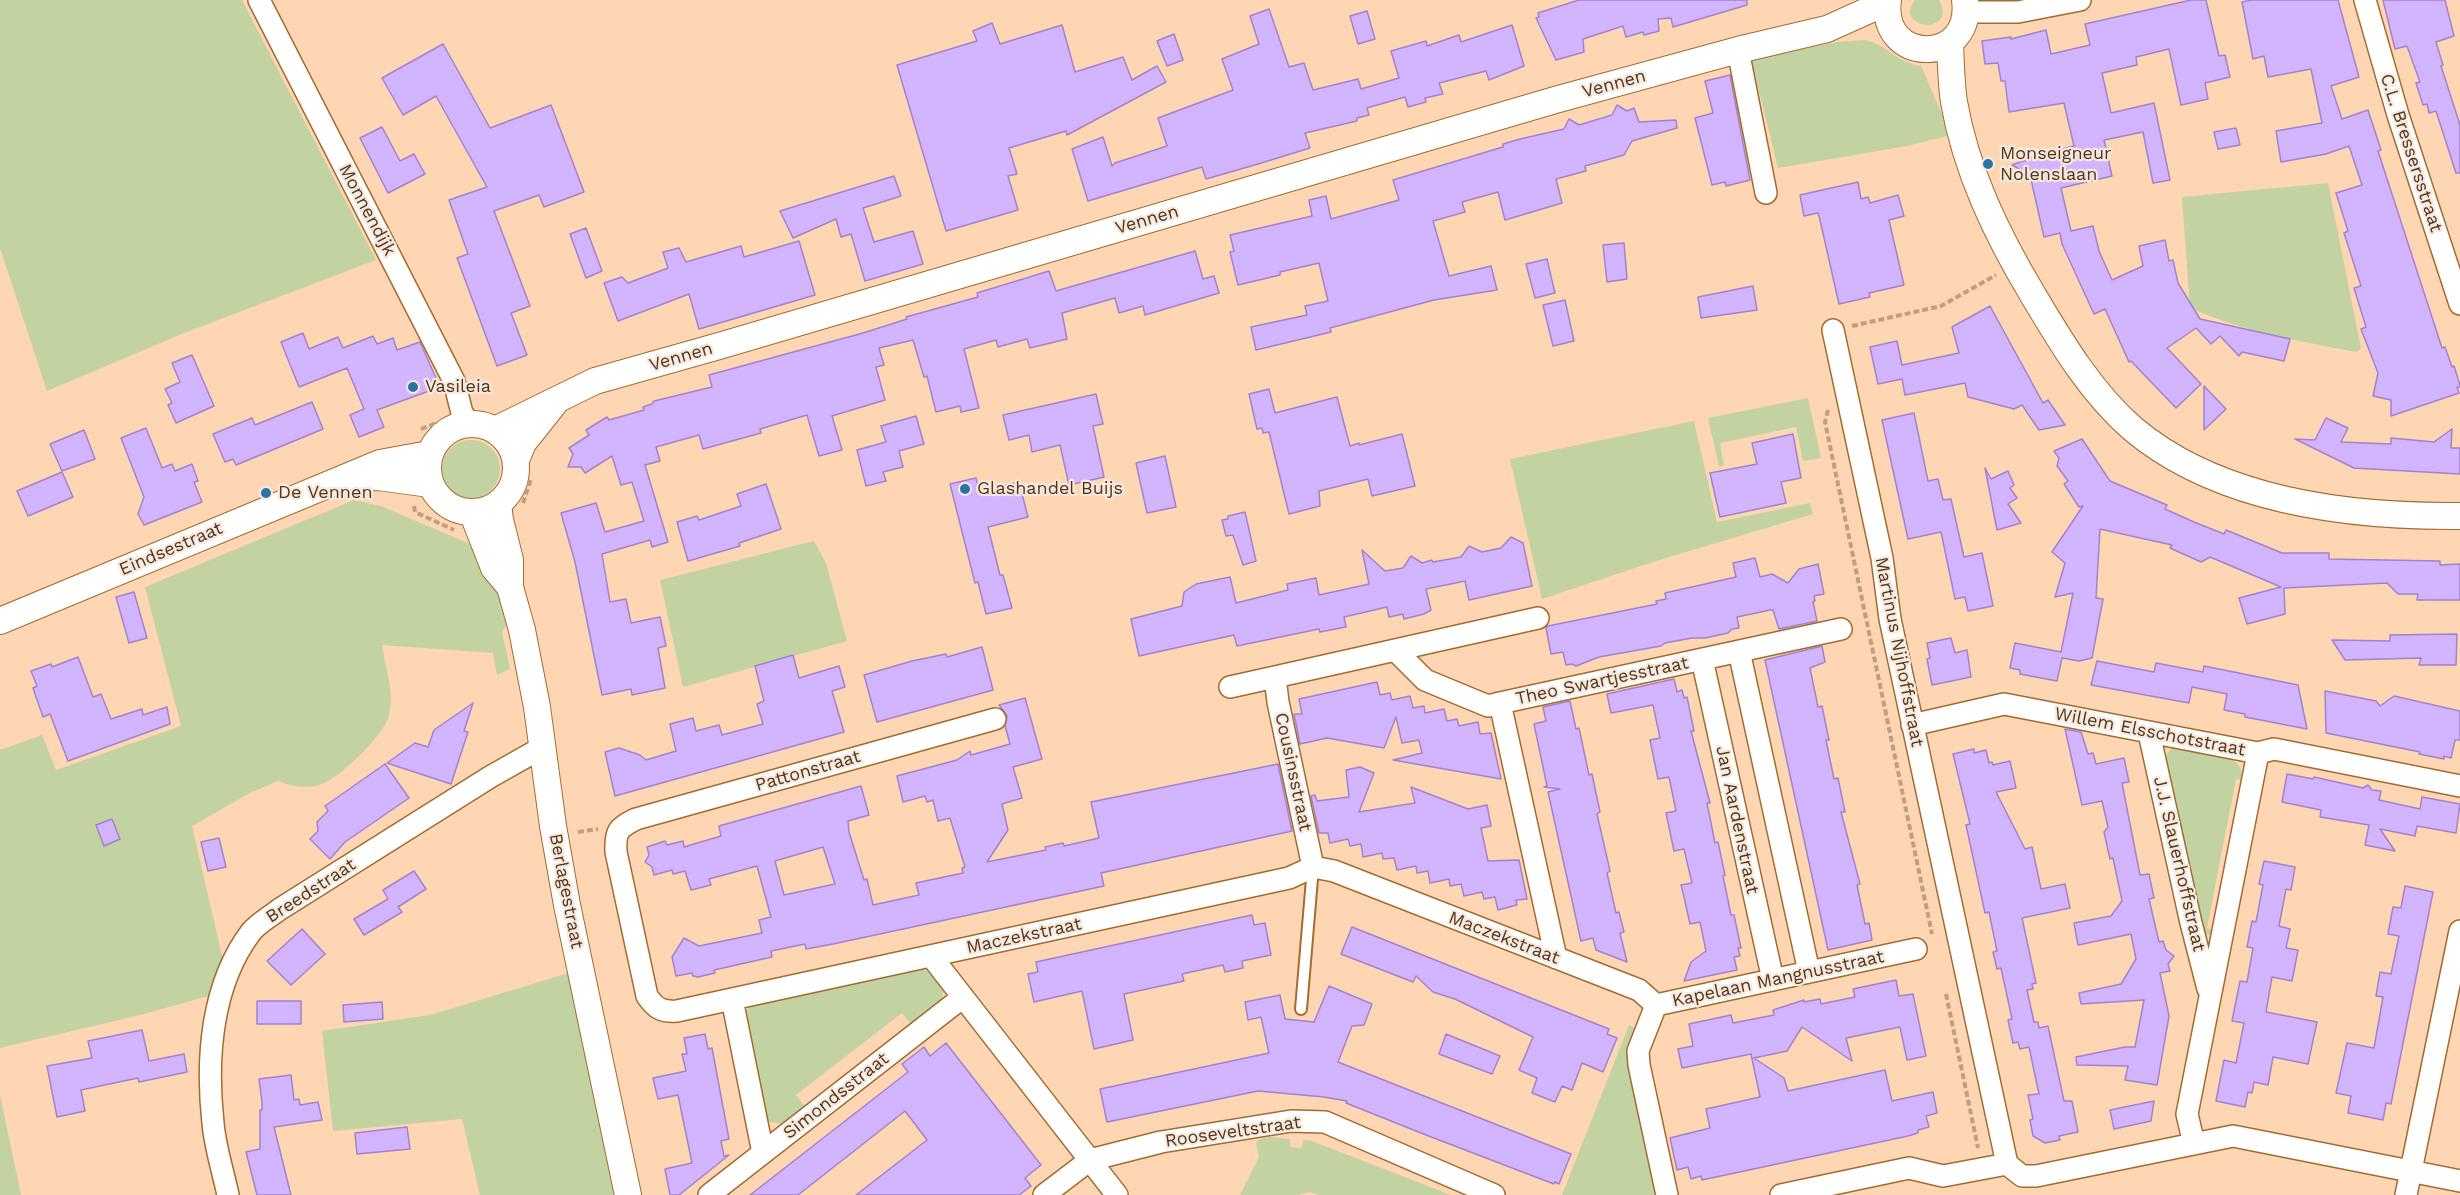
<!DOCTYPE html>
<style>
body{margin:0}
canvas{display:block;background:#fed6b3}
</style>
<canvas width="2460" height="1195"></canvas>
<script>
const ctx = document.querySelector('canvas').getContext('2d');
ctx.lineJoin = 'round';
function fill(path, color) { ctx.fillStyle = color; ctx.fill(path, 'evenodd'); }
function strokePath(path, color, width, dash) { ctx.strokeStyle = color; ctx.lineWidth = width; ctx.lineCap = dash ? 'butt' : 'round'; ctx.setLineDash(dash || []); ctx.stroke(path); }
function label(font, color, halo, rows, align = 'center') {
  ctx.font = font + ' "Work Sans",sans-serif'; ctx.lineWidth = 4.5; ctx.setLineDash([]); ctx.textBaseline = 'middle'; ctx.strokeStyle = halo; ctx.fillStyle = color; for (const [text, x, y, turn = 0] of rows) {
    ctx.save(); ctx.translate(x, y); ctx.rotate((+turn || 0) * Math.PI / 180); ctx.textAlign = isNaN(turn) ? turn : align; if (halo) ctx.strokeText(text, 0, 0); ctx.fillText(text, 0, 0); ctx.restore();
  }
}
const green = new Path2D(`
 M0 0H242L376 260 184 333 47 391 0 248Z
 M1915 0H1939C1959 36 1892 30 1915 0Z
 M1864 40C1888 44 1893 61 1921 66L1951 135 1907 146 1778 168 1751 59 1837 42Z
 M2328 183 2361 348 2357 352C2298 341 2245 332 2190 308L2182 197Z
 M1808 398 1821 458 1803 461 1796 427 1720 443 1724 465 1719 466 1708 418Z
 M1694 421 1717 522 1810 503 1813 514 1656 561 1542 599 1510 459Z
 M442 469a29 29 0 1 1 58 0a29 29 0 1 1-58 0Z
 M354 500 381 506 477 547 502 597 509 620 502 632 510 669 497 675 493 653 382 645C385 668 396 695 388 718 382 737 338 780 319 785 305 789 291 786 278 781L250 793 192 826 226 973 216 994 140 1015 0 1048V750L42 735 56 770 181 726 145 587Z
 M814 541 826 563 847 641 683 687 660 580Z
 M2173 747 2229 758C2239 762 2243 770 2242 780L2236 779 2207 928 2212 930 2210 935 2202 933 2163 758Z
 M919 968C933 971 947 983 942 999 938 1010 921 1019 912 1026L902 1013 796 1095 806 1108 784 1124 769 1122 765 1117 744 1021 746 1011 752 1004Z
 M572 972 619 1195H480L462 1119 333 1131 322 1031 430 1015Z
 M1629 1025 1637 1029 1628 1054V1063L1659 1195H1562Z
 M0 1095 21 1195H0Z
 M1269 1137 1290 1139V1147L1302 1148 1303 1140 1312 1141 1451 1195H1319L1309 1192 1299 1195H1240L1259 1157 1256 1143 1258 1140Z`);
const building = new Path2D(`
 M1579 0H1747V5L1673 27 1671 18 1658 19 1659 31 1644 35 1643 32 1626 37 1623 26 1583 39 1584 52 1556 60 1536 18 1539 17 1538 13Z
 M2191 0H2206L2219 56 2225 55 2230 77 2205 83 2208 99 2181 105 2169 49 2136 57 2137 65 2102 73 2111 113 2154 103 2170 180 2153 183 2143 132 2104 140 2112 176 2061 188 2071 231 2093 226 2099 251 2112 280 2143 266 2139 246 2165 240 2169 261 2173 260 2178 283 2200 319 2290 339 2284 361 2242 352 2239 356 2220 336 2211 344 2196 328 2167 348 2201 384 2176 408 2131 361 2129 362 2105 309 2094 314 2062 244 2060 233 2044 237 2030 175 2012 165 2045 153 2074 146 2064 103 2009 112 2005 81H2001L1998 63 1985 64 1982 41 2011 37V39L2046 30 2051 54 2090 45 2085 24Z
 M2252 0H2338L2359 77 2331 86 2342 119 2368 110 2381 150 2378 151 2442 348 2445 347 2452 367 2454 366 2460 385V387H2457L2459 393 2391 416V400L2373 396 2378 373 2361 329 2366 327 2354 288 2361 286 2344 233 2348 231 2336 193 2362 185 2349 146 2326 154 2281 162 2276 131 2322 123 2311 69 2268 77 2264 56 2253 59 2242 2Z
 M2383 0H2445L2454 36 2436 42 2443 65 2441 66 2460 125V173H2456L2436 111 2429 113 2427 104 2423 105 2416 83 2420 82 2407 46 2395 49Z
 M1269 9 1289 67 1304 63 1313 90 1358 79 1361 89 1399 78 1391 51 1426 41 1427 46 1459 35 1461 42 1512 25 1524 66 1489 80 1486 71 1439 83 1443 94 1425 98 1426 102 1408 107 1405 97 1367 108 1369 115 1357 118V121L1305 133 1310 148 1258 164 1206 179 1202 167 1088 201 1072 149 1103 137 1112 166 1115 163 1167 146 1158 118 1233 90 1222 59 1259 44 1250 16Z
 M1367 11 1375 39 1358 44 1350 16Z
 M992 23 1000 44 1062 25 1075 72 1123 57 1132 80 1157 66 1166 82 1067 135 1066 131 1009 148 1017 174 1008 176 1018 210 946 231 897 65 977 41 973 31Z
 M1174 34 1183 60 1167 66 1157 41Z
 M443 44 490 128 551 105 584 192 544 207 539 195 494 211 530 306 511 313 527 355 497 366 457 258 468 254 449 200 487 187 436 96 403 115 382 78Z
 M1730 75 1750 180 1726 186 1725 182 1712 185 1695 118 1713 113 1705 81Z
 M1617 105 1627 111 1634 108 1639 122 1676 120 1677 128 1632 141 1624 155 1585 166 1586 171 1556 179 1562 203 1505 220 1498 192 1462 202 1465 212 1433 221 1449 276 1491 266 1497 290 1434 300 1330 328 1331 332 1256 350 1251 327 1307 315 1305 306 1328 301 1319 263 1280 272V275L1238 285 1230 252 1234 251 1230 235 1312 216 1309 200 1326 196 1331 219 1399 200 1393 180 1503 147V144L1520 139 1564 129 1569 119 1579 125 1612 115Z
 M382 127 400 161 414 154 425 174 388 193 360 138Z
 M2236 128 2240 145 2218 149 2214 132Z
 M894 176 901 196 863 208 874 242 913 231 923 264 865 281 851 234 841 237 836 219 793 238 780 211Z
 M1858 182 1861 199 1868 197 1870 203 1898 195 1904 216 1889 220 1904 285 1869 293 1870 297 1839 304 1820 220 1818 213 1804 216 1800 195Z
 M586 228 602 271 586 278 570 234Z
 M799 241 815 295 699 329 689 294 618 321 604 283 622 277 628 283 668 268 663 252 679 248 686 262 741 246 744 257Z
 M1624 243 1627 279 1607 282 1603 245Z
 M1195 251 1203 279 1214 276 1219 293 1145 315 1143 306 1119 313 1115 298 1062 313 1067 339 1030 348 1027 339 998 347 996 340 964 349 979 408 961 412 960 406 936 412 927 376 924 377 913 340 879 348 884 365 876 367 885 400 832 416 842 450 819 456 807 415 760 429 761 433 703 449 699 435 656 447 660 461 645 465 668 542 652 547 650 540 602 554 610 602 626 599 631 623 660 617 666 646 658 648 665 688 632 695 631 689 602 695 575 562 561 513 596 503 605 532 644 521 632 482 621 485 612 456 585 473 581 467H568L573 454 569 448 589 435 586 430 607 417 609 420 644 410 643 407 652 404 654 401 712 387 709 375 863 333 907 319 906 317 978 297 977 293 1036 275 1049 271 1056 291Z
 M1547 259 1555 293 1535 298 1526 264Z
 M1753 286 1757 310 1701 318 1698 297Z
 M1565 300 1574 341 1553 346 1543 305Z
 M1990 306 2043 403 2048 400 2065 425 2039 430 2022 405 2014 409 1968 397 1965 383 1905 395 1902 379 1878 384 1870 347 1897 341 1902 365 1959 353 1952 327Z
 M303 333 309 349 338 337 343 348 373 336 377 344 393 338 397 350 420 342 440 387 377 410 384 427 359 437 350 415 364 409 347 368 299 387 281 342Z
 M192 355 214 406 176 423 168 405 172 403 165 389 180 382 172 363Z
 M2204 386 2226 409 2204 430Z
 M1269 389 1275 413 1337 397 1350 446 1359 443V445L1402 434 1415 486 1372 496 1368 479 1319 491 1320 506 1289 514 1269 432 1263 433 1262 428 1257 429 1249 394Z
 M1096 394 1103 424 1093 426 1104 477 1069 485 1060 445 1032 452 1029 435 1009 440 1003 415Z
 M312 402 323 429 236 465 233 459 225 462 213 434 252 418 255 425Z
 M1914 413 1928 481 1938 479 1943 500 1951 499 1964 557 1982 553 1993 606 1968 611 1965 597 1955 599 1941 532 1908 539 1882 420Z
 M916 416 924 444 899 451 903 467 883 472 886 481 866 486 857 450 886 442 881 426Z
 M2326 418 2348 428 2341 442 2391 444V438L2434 442 2452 429 2451 448H2460V474L2354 468 2295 439 2315 440Z
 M146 428 162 468 172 464 175 471 192 464 198 481 194 482 202 502 144 525 138 514 144 497 121 438Z
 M84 430 95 459 62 471 50 444Z
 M1793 434 1801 478 1781 482 1786 503 1720 517 1710 473 1757 464 1752 443Z
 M2082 439 2110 481 2167 505 2165 509 2194 522 2224 534 2226 530 2282 553H2329V559L2440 561V565L2460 564V600H2417L2418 594H2398L2387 583 2284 588 2285 614 2247 624 2239 598 2281 587 2210 557 2201 562 2170 548 2172 545 2100 529 2096 598 2103 599 2092 658 2079 661 2062 658 2057 681 2020 674V670L2010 668 2015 643 2061 652 2073 593 2055 597 2065 563 2052 552 2083 506 2079 507 2064 484 2068 481 2057 466 2059 458 2054 451Z
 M1165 456 1176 507 1147 513 1136 463Z
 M1985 468 1991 479 2008 471 2014 485 2010 488 2017 498 2008 504 2021 523 1997 530Z
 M62 472 73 497 28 516 17 491Z
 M976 478 979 492 1019 482 1028 517 988 527 1000 575H1003L1012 608 986 614 978 582 975 583 950 484Z
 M766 484 781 529 739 543 740 546 688 561 677 522 697 516 699 520 741 506 737 494Z
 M1245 512 1256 561 1243 565 1233 535 1226 536 1222 520 1228 519V516Z
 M1511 537 1523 543 1532 586 1469 600 1465 581 1426 589 1431 610 1424 614 1404 619 1403 614 1389 617 1387 607 1344 617 1346 627 1320 632 1319 629 1237 646 1234 635 1139 656 1131 619 1182 606 1184 592 1196 584 1230 577 1236 603 1288 590 1287 584 1316 578 1319 595 1369 584 1362 550 1385 571 1403 568 1411 556 1422 563 1432 560 1433 562 1461 557 1469 546 1482 552 1501 548Z
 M1755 558 1760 577 1772 574 1788 583 1799 569 1818 564 1824 594 1814 596 1815 601 1813 602 1817 621 1779 629 1773 610H1770L1737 617 1739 628 1732 629 1728 633 1705 638H1692L1665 643 1661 646 1599 657 1576 666 1572 664 1566 665 1563 652 1551 654 1546 628 1548 626 1657 604 1656 601 1666 599 1665 593 1736 577 1733 563Z
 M134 592 147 638 129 643 116 597Z
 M2457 634 2456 665H2419L2421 658 2345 660 2332 640 2390 641V635Z
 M1951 638 1955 653 1967 650 1971 677 1932 685 1927 659 1930 658 1927 643Z
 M1822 646 1825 662 1810 668 1818 707 1822 706 1829 740H1826L1834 779 1838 778 1845 812H1841L1860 884 1857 885 1865 924 1869 923 1872 940 1828 950 1765 660Z
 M982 647 993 690 877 722 864 675 912 661 946 654 947 657Z
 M793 655 799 678 839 666 845 687 832 691 844 732 615 796 605 752 619 748 640 755 646 760 676 751 670 724 693 718 696 731 719 725 722 735 763 724 757 704 764 701 755 666Z
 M78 657 93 697 101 694 111 719 142 709 143 715 167 707 170 724 68 761 50 714 43 717 33 688 37 686 31 671 51 664 52 667Z
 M2097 661 2154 672 2156 663 2203 672 2204 666 2298 685 2307 729 2245 717V714L2224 710 2227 694 2192 687 2189 703 2091 685Z
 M1674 679 1677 692 1682 690 1684 698 1687 697 1694 731H1691L1710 803H1707L1715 843 1718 842 1725 875 1723 876 1731 915H1734L1741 948H1738L1740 956 1734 957 1737 970 1684 981 1691 962 1706 951 1700 922 1690 924 1684 897 1681 885 1692 883 1684 849 1674 851 1666 813 1676 811 1669 777 1658 779 1650 740 1660 738 1653 705 1611 713 1607 694Z
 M1377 682 1380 695 1390 693 1392 700 1410 696 1413 708 1424 706 1425 713 1444 709 1447 721 1457 719 1459 726 1478 722 1480 734 1491 733 1501 779 1393 760 1422 753 1419 740 1402 743 1396 717 1384 748 1327 738 1300 744 1294 714H1302L1299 699Z
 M2325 691 2376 701 2380 706 2394 696 2460 711V740H2455L2451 758 2444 756V759L2419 754 2420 752 2326 733Z
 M1025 698 1042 759 1013 767 1022 798 1002 804 1008 830 987 862 1046 850 1045 847 1063 843 1064 846 1099 838 1091 802 1278 764 1292 831 1101 873 1104 886 833 944 806 949 805 944 771 951 772 957 714 970 715 973 698 977 693 976 692 973 676 976 672 957 684 938 699 946 762 933 759 920 771 917 757 866 709 879 711 885 691 890 685 871 673 874 672 870 654 875 652 867 645 862 649 855 647 847 665 841 667 845 683 841 684 847 721 836 719 826 861 786 869 815 848 821 849 832 864 880 867 879 873 905 919 895 916 883 963 873 962 868 965 867 950 818 938 821 933 800 927 802 925 796 903 802 897 776 957 760 970 751 971 755 1010 744 1005 726 1007 716 999 705ZM823 847 835 884 784 895 775 861Z
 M1570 701 1576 729 1579 728 1589 775 1592 774 1600 812 1597 814 1610 871 1607 873 1616 913 1619 912 1624 932 1620 933 1627 962 1596 950 1593 938 1581 941 1548 792 1560 789 1544 787 1547 786 1534 724 1546 721 1543 707Z
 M473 703 464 731 468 732 451 784 387 763 415 743 428 747 434 730Z
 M2065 729 2081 732 2088 754 2093 753 2096 764 2124 758 2129 782 2122 783 2140 875 2149 874 2154 898 2149 899 2159 942 2163 941 2166 950 2174 956 2168 964 2170 971 2160 973 2169 1016 2157 1085 2125 1080 2128 1066 2077 1065 2076 1057 2125 1047H2135L2144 1000 2081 1004 2079 993 2121 984 2136 959 2131 934 2078 945 2074 923 2111 916 2122 901 2113 858 2110 859 2104 832 2108 827 2102 801 2082 805Z
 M1974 749V753L1986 750 1989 763 1992 762 1993 765 2010 761 2016 788 1996 792 2025 849 2032 847 2041 889 2065 884 2070 908 2022 918 2036 983 2032 984 2033 989 2027 990 2034 1022H2038L2039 1028 2048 1026 2064 1101H2072L2078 1132 2059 1136 2060 1140 2045 1143 2033 1136 2030 1120 2033 1119 2028 1095 2039 1094 2029 1047 2020 1049 2018 1042 2013 1043 2008 1020 2012 1019 2001 968 1997 969 1993 952 1997 951 1989 912 1985 913 1966 825 1970 824 1953 754Z
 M385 764 409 798 345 842 330 859 310 839 318 831 317 822 328 811 325 806Z
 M1360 767 1374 773 1359 812 1415 803 1411 787 1468 809 1487 805 1491 826 1481 828 1488 861 1519 860 1527 899 1516 900 1517 905 1498 910 1495 897 1484 899 1482 892 1464 896 1461 884 1450 886 1449 879 1430 883 1428 871 1417 873 1416 866 1397 870 1394 858 1383 859 1382 853 1363 857 1361 844 1350 846 1348 839 1330 843 1328 833H1319L1311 796 1315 795 1317 801 1349 797 1346 770Z
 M2287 774 2313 779 2314 777 2363 788 2368 785 2372 790 2381 791 2379 800 2420 809 2422 797 2460 804 2456 833 2417 826 2415 836 2380 829 2395 851 2365 845 2369 825 2320 817 2321 810 2282 802Z
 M112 819 120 839 104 846 96 825Z
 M219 838 226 867 208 871 201 842Z
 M2264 861 2295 867 2291 890 2286 889 2279 926 2290 929 2286 948 2298 950 2292 981 2272 977 2266 1012 2317 1022 2308 1064 2273 1057 2268 1085 2254 1082 2252 1093 2248 1092 2245 1107 2216 1101 2224 1060 2236 1063 2244 1023 2232 1021 2240 981 2247 982 2253 948 2247 947 2252 921 2256 922 2263 885 2259 884Z
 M414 871 426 889 398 907 402 912 364 935 354 919 388 899 383 890Z
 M2405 886 2433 892 2391 1104 2386 1103 2383 1120 2348 1113 2351 1096 2336 1093 2347 1043 2374 1048 2383 997 2376 996 2380 972 2391 974 2399 936 2388 934 2393 907 2401 908Z
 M1252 915 1254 925 1265 923 1271 955 1242 961 1243 968 1225 972 1223 965 1182 974 1184 981 1124 994 1133 1040 1094 1049 1082 991 1034 1002 1028 974 1038 972 1036 962Z
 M1352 927 1609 1029 1607 1034 1617 1038 1603 1072 1582 1063 1572 1090 1562 1086 1555 1102 1532 1093 1537 1078 1519 1070 1533 1037 1455 999 1433 992 1416 976 1413 982 1341 954Z
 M302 929 325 954 291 985 267 961Z
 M1896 980 1899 996 1913 994 1926 1056 1907 1060 1900 1027 1846 1038 1852 1061 1802 1027 1787 1051 1754 1058 1784 1078 1788 1091 1885 1070 1892 1101 1933 1092 1937 1113 1926 1116 1929 1127 1918 1130V1133L1908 1136 1702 1180 1701 1176 1691 1179 1688 1167 1677 1170 1670 1138 1710 1128 1706 1109 1760 1097 1751 1054 1682 1068 1678 1049 1693 1046 1689 1024 1731 1015 1733 1023 1774 1015 1773 1010 1804 1000V1002L1820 999 1821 1004 1855 997 1853 989Z
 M1329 986 1372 1004 1364 1025 1352 1026 1338 1062 1571 1154 1559 1184 1555 1182 1554 1184 1426 1135 1346 1103 1347 1101 1324 1097 1258 1091 1107 1122 1100 1089 1269 1053 1261 1017 1248 1020 1245 1002 1280 995 1285 1019 1314 1022Z
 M257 1001H301V1024H257Z
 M382 1002 383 1019 344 1022 343 1005Z
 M142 1030 149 1061 184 1054 187 1072 139 1082 138 1078 81 1090 85 1111 57 1117 47 1066 92 1058 88 1041Z
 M705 1034 708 1049 712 1048 729 1139 721 1141 724 1156 729 1155 679 1195H670L665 1169 692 1163 678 1095 658 1099 653 1078 686 1071 682 1054H687L684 1038Z
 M1446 1034 1500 1056 1492 1074 1439 1054Z
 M946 1043 1041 1165 1025 1178 1031 1186 1019 1195H856L927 1140 905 1111 798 1195H750L908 1072 902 1064 924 1047 930 1056Z
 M291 1075 294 1100 299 1099 300 1105 318 1102 322 1120 274 1127 291 1195H257L246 1152 260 1149V1110H262V1102L259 1079Z
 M2154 1101 2151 1121 2114 1129 2110 1110Z
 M407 1127 410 1149 357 1154 355 1133Z`);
const path = new Path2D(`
 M1852 326 1941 306 1996 275
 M1828 410 1825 422 1932 934
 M421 429 445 420
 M523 503 531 479
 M414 506 415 512 454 530
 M578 832 598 829
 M1946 994 1978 1148`);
const service = new Path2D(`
 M1301 1009 1313 867`);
const minor = new Path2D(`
 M259 0 454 381 462 413 469 423
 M2365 0 2398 115 2460 304
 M1967 12H2018L2080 0
 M1738 50 1766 193
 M1833 330 1882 558 1890 619 2007 1164
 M1395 650 1425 680 1488 706 1500 703
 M1739 651 1809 972
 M1702 659 1773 980
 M1230 687 1275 677
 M995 719 636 819C618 828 615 831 616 852L647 996C656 1009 662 1012 677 1011L1289 878 1313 867 1334 871 1639 990 1656 1005
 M1912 725 2004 704 2258 753 2274 749 2460 786
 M2149 733 2191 923 2208 989
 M1313 867 1278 702 1275 677 1538 618
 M931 956 1117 1195
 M1556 958 1500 703 1841 629
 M732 999 763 1153
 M2194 1144 2187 1114 2258 753
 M2007 1164 2022 1176H2036L2233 1136 2460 1181
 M228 1195C223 1171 215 1147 213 1123 206 1059 211 985 251 932 258 923 271 916 280 909L490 777 543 747
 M709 1195 963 997
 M1044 1195 1090 1160 1161 1142 1291 1121 1325 1122 1494 1195
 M1667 1195 1639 1065 1638 1051 1656 1005 1916 949
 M1781 1195 1909 1168 1943 1176 2007 1164
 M2406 1195 2460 931`);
const tertiary = new Path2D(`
 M1888 0C1879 65 1974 66 1965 0
 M1950 43C1951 63 1951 83 1954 102 1966 171 1997 235 2033 295 2061 342 2091 393 2133 429 2220 502 2351 517 2460 516
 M428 468a44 44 0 1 1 88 0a44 44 0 1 1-88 0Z
 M495 430 595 381 719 346 1555 100 1738 50 1827 29 1887 2
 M516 460 523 443 554 404
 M360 478 378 477 430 484
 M498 504 500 520 510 560V587L522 630 537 707 553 826 567 905 628 1195
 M472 512 494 568 510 587
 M0 621 380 463 429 454`);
const markers = [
 [1988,164,6,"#2973a7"],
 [413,387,6,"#2973a7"],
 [965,489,6,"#2973a7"],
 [266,493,6,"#2973a7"]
];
const streetNames = [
 ["Vennen",1614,84,-15],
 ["C.L. Bressersstraat",2411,153,72],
 ["Monnendijk",367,210,62],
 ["Vennen",1147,220,-16],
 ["Vennen",681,357,-16],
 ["Eindsestraat",171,549,-23],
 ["Martinus Nijhoffstraat",1899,652,79],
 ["Theo Swartjesstraat",1602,681,-12],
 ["Willem Elsschotstraat",2150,732,11],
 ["Pattonstraat",808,771,-16],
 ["Cousinsstraat",1293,772,78],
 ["Jan Aardenstraat",1737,820,78],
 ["J.J. Slauerhoffstraat",2179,864,77],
 ["Breedstraat",311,891,-33],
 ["Berlagestraat",566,891,79],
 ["Maczekstraat",1024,936,-12],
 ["Maczekstraat",1504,938,21],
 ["Kapelaan Mangnusstraat",1778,979,-12],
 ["Simondsstraat",836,1096,-38],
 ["Rooseveltstraat",1233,1132,-8]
];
const poiNames = [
 ["Monseigneur",2000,154],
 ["Nolenslaan",2000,175],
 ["Vasileia",425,387],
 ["Glashandel Buijs",977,489],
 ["De Vennen",278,493]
];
fill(green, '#c2d3a1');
fill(building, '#d3b4ff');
strokePath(building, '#a283ca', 1.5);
strokePath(service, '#a56a2d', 14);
strokePath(minor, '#a56a2d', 24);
strokePath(tertiary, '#a56a2d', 28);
strokePath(path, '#c19e7e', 4, [6, 3]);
strokePath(service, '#fff', 10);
strokePath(minor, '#fff', 21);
strokePath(tertiary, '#fff', 26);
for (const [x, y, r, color] of markers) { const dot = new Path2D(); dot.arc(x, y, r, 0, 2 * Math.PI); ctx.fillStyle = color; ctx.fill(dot); strokePath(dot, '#f7e9de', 2); }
label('18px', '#51361d', '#f7e9de', streetNames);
label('18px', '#51361d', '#f7e9de', poiNames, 'left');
</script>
